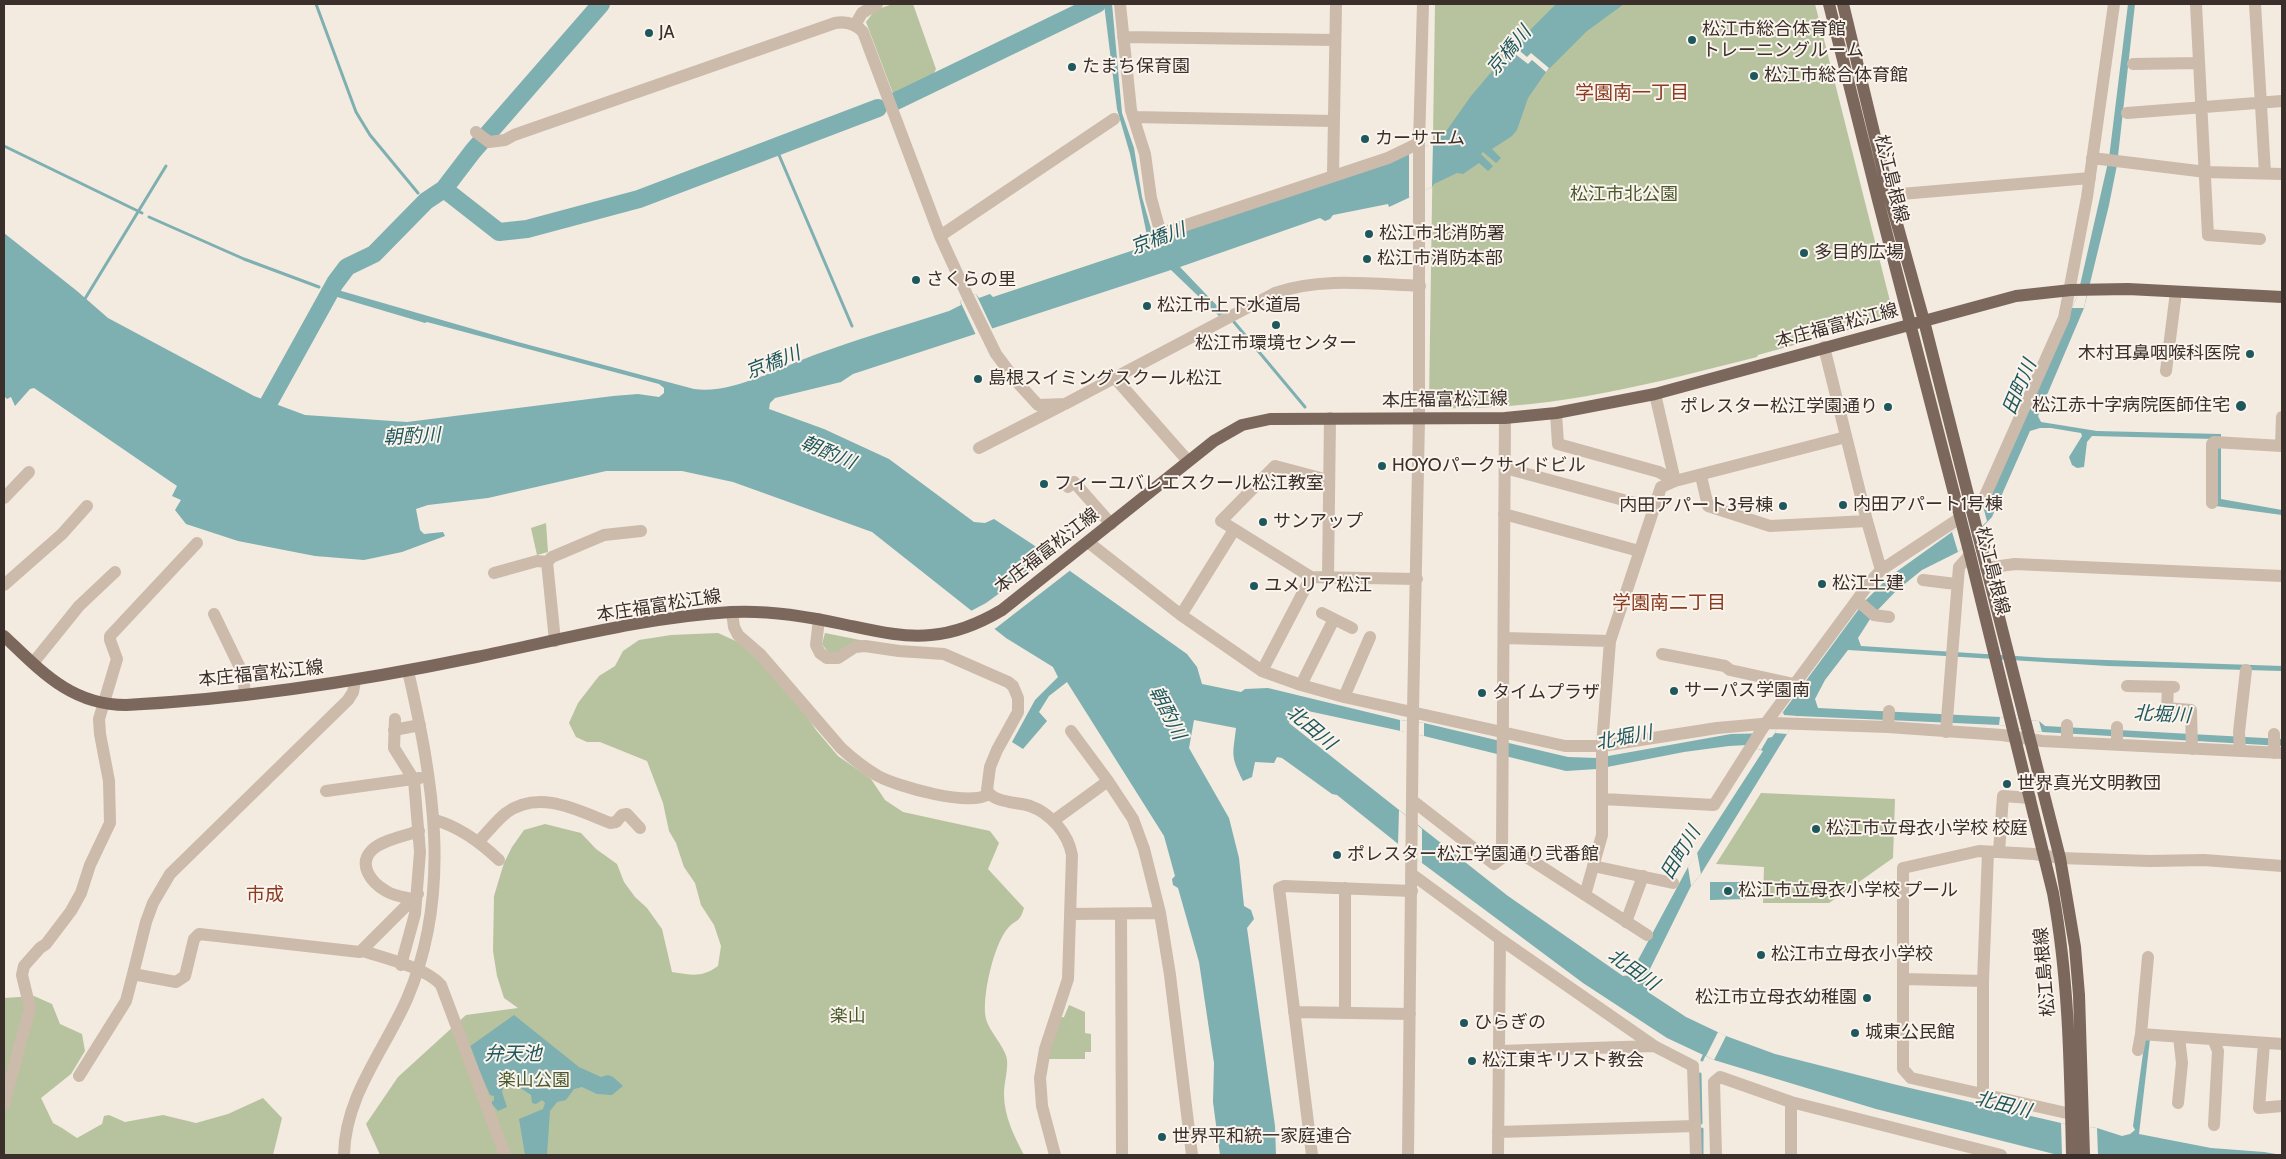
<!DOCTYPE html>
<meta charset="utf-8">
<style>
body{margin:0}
#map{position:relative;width:2286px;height:1159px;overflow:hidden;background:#f3eae0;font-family:Cabin,sans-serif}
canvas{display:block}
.frame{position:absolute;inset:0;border:5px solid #3a2f2a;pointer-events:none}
</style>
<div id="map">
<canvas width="2286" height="1159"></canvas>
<div class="frame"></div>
</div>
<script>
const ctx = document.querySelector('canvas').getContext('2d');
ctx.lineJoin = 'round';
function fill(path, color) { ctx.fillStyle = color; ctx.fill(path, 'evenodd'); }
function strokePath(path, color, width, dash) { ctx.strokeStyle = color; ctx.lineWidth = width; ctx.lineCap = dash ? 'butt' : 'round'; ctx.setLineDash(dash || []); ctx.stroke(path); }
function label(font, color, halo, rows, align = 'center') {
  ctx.font = font + ' Cabin,"Noto Sans JP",sans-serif'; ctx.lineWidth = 4; ctx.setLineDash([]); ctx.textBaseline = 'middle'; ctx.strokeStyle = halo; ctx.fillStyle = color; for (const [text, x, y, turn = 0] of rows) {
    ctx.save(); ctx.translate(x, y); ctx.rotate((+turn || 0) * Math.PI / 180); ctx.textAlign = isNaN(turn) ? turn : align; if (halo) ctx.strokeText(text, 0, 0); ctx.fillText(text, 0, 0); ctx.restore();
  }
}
const green = new Path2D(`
 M893 4H913L936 69 930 81 894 96 866 22 875 10Z
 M1435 4H1815L1893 313 1892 318 1758 355 1757 357C1646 385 1551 411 1434 408L1429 402Z
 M546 523 548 552 537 555 531 528Z
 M718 633 738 642 758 660 797 701 816 730 838 756 871 779 885 800 903 812 990 831 999 843 988 869 1024 908C1019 924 1017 918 1008 928 994 943 981 999 986 1019 990 1033 1006 1048 1007 1060 1008 1072 1004 1082 1004 1094 1004 1116 1014 1136 1024 1155H380L366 1124 398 1077 466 1015 518 1008 504 998 497 976 493 951 494 896 504 863 512 847 524 830 545 824 581 833 596 849 617 864 624 882 635 897 647 908 662 929 672 972C692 975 701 978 718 966L721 946 714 925 701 905 695 883 684 867 676 843 669 831 663 803 647 761 600 742H587L576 737 569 723 578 703 599 676 615 666 623 651 639 640 671 635Z
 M825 633 870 642 839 652H828L822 644Z
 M1761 793 1895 799 1893 858 1829 903H1763L1764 867 1716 864Z
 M34 996 52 1004 60 1024 82 1034 85 1051 71 1074 41 1098 53 1123 62 1128 77 1138 102 1124 104 1116 109 1115 125 1122 163 1115 196 1123 228 1114 263 1098 282 1118 273 1155H4V998Z
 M1069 1005 1085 1012V1033L1091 1034V1052H1085V1059H1045L1059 1018 1064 1017Z`);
const water = new Path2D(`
 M1104 4H1112L1122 113 1134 148 1142 197 1154 239 1410 154 1433 143 1447 130 1471 96 1510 50 1556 4H1624L1587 31 1546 72 1528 98 1517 130 1512 136 1492 149 1501 158 1496 163 1483 152 1481 154 1493 166 1488 171 1479 163 1463 174 1457 173 1434 184 1432 187 1389 207 1388 204 1333 215 1330 219 1325 221 1320 218 1180 267 1224 313 1219 316 1171 270 853 374 841 382 775 398 770 403 769 409 824 429 889 459 974 522 985 523 994 519 1032 544 1187 654 1197 667 1202 684 1241 692 1245 689 1268 688 1400 720 1424 723 1568 757 1597 758 1731 734 1775 733 1783 712 1864 602 1889 577 1952 532 1968 523 1987 502 2078 294 2109 158 2128 4H2135L2117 165 2109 205 2084 308 2038 416 2041 422 2097 431 2221 434V499L2282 510V515L2216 506 2215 439 2092 436 2087 442 2084 467 2077 468 2072 465 2069 457 2082 436 2081 433 2051 428H2040L2030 431 1992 517 1958 552 1922 570 1896 591 1872 616 1858 638 1861 646 2047 658 2282 666V671L2108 666 1848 650 1825 680 1815 699 1818 708 2000 717 2039 721 2045 726 2282 739V746L2042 732 1999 725 1798 716 1701 874 1691 886 1646 977 1648 992 1686 1017 1726 1036 1775 1054 1897 1085 2061 1123 2097 1128 2122 1136 2130 1134 2135 1130 2133 1126 2145 1039H2150L2139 1134 2211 1148 2264 1152 2282 1155H2058L1876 1109 1714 1060 1667 1038 1583 983 1422 863 1337 795 1332 794 1282 758 1277 757 1274 763 1255 762 1252 777 1243 781C1230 755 1233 755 1236 728L1194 720 1189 748 1229 818 1239 858 1244 906 1251 910 1254 919 1247 928 1275 1126 1276 1155H1220L1213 1102 1214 1063 1199 962 1178 888 1173 885 1172 879 1175 876 1164 836 1067 682 1049 696 1039 712 1047 721 1023 749 1012 742 1035 700 1058 677 1053 667 1006 638 872 532 733 482 682 471H606L488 498 428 505 416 509 420 530 424 534 443 532 445 536 402 552 364 560 315 556 238 541 186 524 175 510 181 500 172 496 177 486 34 388 30 389 15 406 11 397 7 399 4 396V233L77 291 108 318 254 396 305 415 407 422 613 396 638 394 659 397 664 393V388L659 384 427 322 425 323 334 296 338 290 518 342 694 389C731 395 783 366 817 354 861 338 905 325 949 311L961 305 960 301 976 294 979 298 990 294 993 297 1149 245 1130 154 1117 109ZM1294 708 1424 736 1566 771 1597 769 1684 752 1729 746 1747 745 1763 751 1688 867 1630 975 1623 976 1508 896 1289 723Z
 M1710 882H1746V899L1710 900Z
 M514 1015 579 1067 601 1077 608 1075 613 1077 623 1086 612 1095 597 1094 582 1087 574 1089 566 1100 557 1102 550 1111 547 1155H525L519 1119 543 1109 545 1103 542 1100 536 1104 532 1103 531 1095 522 1089 504 1085 502 1092 507 1107 498 1111 491 1103 494 1100V1096L490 1095 469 1047Z`);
const pier = new Path2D(`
 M1514 46 1527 57 1531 53 1549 68 1546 72 1532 60 1528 64 1510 50Z
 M1433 143 1432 187 1409 198V154Z
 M976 294 993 330 976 335 960 301Z
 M2078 294H2087L2084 308H2072Z
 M1983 506 1987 521 1958 552 1952 532 1968 523Z
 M1052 555 1072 569 996 628 992 630 969 612 986 603Z
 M1783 712 1784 715 1798 716 1787 734 1775 733 1772 737 1768 738 1761 750 1747 745 1753 732 1775 733Z
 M2000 717 2039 721 2042 732 1999 725Z
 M1400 720 1424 723V736L1400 731Z
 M1399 810 1422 829V863L1398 845Z
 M1697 852 1701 874 1691 886 1688 867Z
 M1718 1032 1726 1036 1714 1060 1706 1056Z
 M2061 1123 2097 1128 2098 1155H2062Z`);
const stream = new Path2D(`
 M316 4 356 112 370 135 418 193
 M4 146 142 213
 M776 148 852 326
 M422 197 426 201
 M149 217 244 259 319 287
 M323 289H333L339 293
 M83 302 166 166
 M1234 322 1305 407
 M1702 1060 1706 1051
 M1700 1074 1701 1123
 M1702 1129V1155`);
const river = new Path2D(`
 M896 101 1097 4
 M444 189 499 232 527 229 639 199 878 108
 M258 422 335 283 347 267 374 254 426 201 444 189 473 151 601 4`);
const minor = new Path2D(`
 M1120 4 1131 110 1145 154 1151 198 1159 227 1163 231H1168L1388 158 1419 143
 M2196 4 2208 235 2260 239
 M2255 4 2265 173
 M855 25 862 13 877 4
 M1123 37 1335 40
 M2133 64 2199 63
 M2127 113 2282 101
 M1133 117 1333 121
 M476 132 489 142 505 140 514 135 835 23C846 21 855 23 863 32L940 236 968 297 996 354 1017 382 1038 405 1065 404 1275 293C1321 277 1371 284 1420 286
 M2092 158 2206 172 2282 174
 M1333 175 1336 4
 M1889 195 2090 178
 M940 236 1114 119
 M1824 347 1867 521 1881 570
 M2166 371 2176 292
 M1115 378 1188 461
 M1655 394 1675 481
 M1556 413 1558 444 1659 472 1675 481
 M1505 418 1502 850 1528 858 1647 935
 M2281 446 2282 417
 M979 448 1061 406
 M1505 468 1653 508
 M1701 476 1708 506 1770 526 1867 521
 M1328 480 1275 466 1221 521 1311 577 1417 579
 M1068 487 1074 482 1111 524
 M4 498 29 472
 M2212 503V444L2214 442 2282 446
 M1969 504 1983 501 1985 496 2064 318 2087 197 2114 4
 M1504 514 1639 551
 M1088 542 1181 615 1262 671 1301 685 1344 697 1565 746H1602L1717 728 1773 723 1888 727 2002 735 2042 741 2282 753
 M547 562 552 557 604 535 641 531
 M1986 568 2015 564 2282 576
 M494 573 537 561 547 562 555 641
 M1328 577 1330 418
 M1923 580 1956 584
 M4 585 62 534 87 506
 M1858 601 1874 615 1889 617
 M732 612 734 627 738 635 760 654 841 748C853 759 864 768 878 776 899 787 969 807 989 794
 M1322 613 1334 619
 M214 614 243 674 245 694
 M1181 615 1234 530
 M819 619 816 645 820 653 827 658H838L855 647 865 646 899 651 944 654 1008 682 1013 686 1018 698V712L997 750 990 767 987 790C993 803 1018 802 1030 806 1050 813 1068 833 1072 855L1068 979 1045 1049 1040 1078 1042 1106 1055 1155
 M1504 638 1610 641
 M1662 654 1725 666 1730 670 1794 684
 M33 663 79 606 115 572
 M1262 671 1311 577
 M355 681 353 692 348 700 170 874 153 903 146 922 133 974 176 982 185 976 194 939 199 934 360 952 418 894
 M1301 685 1334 619 1352 628
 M2127 686 2174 687
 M2168 687 2167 708 2191 710 2192 749
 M1344 697 1370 637
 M395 719 394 748 414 780 420 852 415 914 401 965
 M1888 727 1889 711
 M394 730 420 725
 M1071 731 1108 781
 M1946 732 1959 567 1970 555
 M2067 742V725
 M2117 743V727
 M2240 751 2239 732 2246 670
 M2274 753V734
 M326 791 420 778
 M1603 799 1714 805 1766 723 1871 581 1881 570 1960 518
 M1413 801 1494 864 1502 858V850
 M435 820C460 827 480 842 499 860
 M1053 821 1108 781 1133 819 1144 849 1160 913 1170 975 1192 1155
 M479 841C488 832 496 821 506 813 539 789 577 810 610 823L616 822 622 815 627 814 640 828
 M1999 852 2003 796 2030 798
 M1593 866 1673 883
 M1413 875 1500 939 1654 1046
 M1585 895 1602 835V746L1610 641 1661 487 1675 481 1846 437
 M413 899C404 897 394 896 386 891 372 883 357 865 372 850 382 840 405 836 419 831
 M1070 914 1160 913
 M1121 914 1122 1155
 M1626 922 1643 876
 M363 951C384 958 427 968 441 985L505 1155
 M1904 979 1983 981
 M1294 1012 1410 1014
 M1345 1013V888
 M2141 1034 2282 1044
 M2213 1039 2218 1051 2214 1125
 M2264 1043 2259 1108 2282 1106
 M2138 1050 2141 1034 2148 957
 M1499 1051 1654 1046 1693 1066 1696 1155
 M79 1076 126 1001 133 974
 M1983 1094V981L1988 852
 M1791 1102V1155
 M2178 1103 2182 1063 2179 1037
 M4 1104 30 1008 22 975 24 966 40 948 46 944 71 911 81 893 90 865 110 823 109 781 100 734 99 719 117 659 110 640V636L197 543
 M2071 1114 1911 1078 1903 1069V868L1979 851 2034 854 2060 858 2150 861 2204 860 2282 866
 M1498 1132 1695 1126
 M344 1155C345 1096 384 1051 407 999 453 892 433 780 408 671
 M1312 1155 1279 888 1284 886 1412 891
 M1408 1155 1413 711 1419 419V143L1423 4
 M1498 1155 1500 939
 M1716 1155 1714 1082 1720 1077 1791 1102 2001 1155`);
const major = new Path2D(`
 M1829 4 1878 200 1970 555 2053 893C2069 980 2070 1067 2072 1155
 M1843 4 1889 195 1924 321 2060 858 2075 947 2079 995 2084 1155
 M4 636C41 671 71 705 126 705 244 699 360 681 476 657 560 640 645 617 731 612 769 610 806 616 842 624 871 630 902 638 931 635 957 633 980 623 1002 610L1214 441 1242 425 1270 419 1505 418 1556 413 1655 394 2016 296 2071 290 2128 289 2282 297`);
const markers = [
 [649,33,5,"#1f585c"],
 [1692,40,5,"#1f585c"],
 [1072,67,5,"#1f585c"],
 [1754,76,5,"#1f585c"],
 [1365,139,5,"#1f585c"],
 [1369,234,5,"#1f585c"],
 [1804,253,5,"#1f585c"],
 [1367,259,5,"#1f585c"],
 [916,280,5,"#1f585c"],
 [1147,306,5,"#1f585c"],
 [1276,325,5,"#1f585c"],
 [2250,354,5,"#1f585c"],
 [978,379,5,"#1f585c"],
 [2241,406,6,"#1f585c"],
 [1888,407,5,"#1f585c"],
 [1382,466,5,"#1f585c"],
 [1044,484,5,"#1f585c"],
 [1843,505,5,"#1f585c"],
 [1783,506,5,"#1f585c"],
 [1263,522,5,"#1f585c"],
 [1822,584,5,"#1f585c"],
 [1254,586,5,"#1f585c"],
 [1674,691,5,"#1f585c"],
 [1482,693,5,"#1f585c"],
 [2007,784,5,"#1f585c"],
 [1816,829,5,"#1f585c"],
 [1337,855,5,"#1f585c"],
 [1728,891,5,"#1f585c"],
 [1761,955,5,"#1f585c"],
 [1867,998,5,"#1f585c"],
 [1464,1023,5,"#1f585c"],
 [1855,1033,5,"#1f585c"],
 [1472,1061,5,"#1f585c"],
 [1162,1137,5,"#1f585c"]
];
const poiNames = [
 ["松江市総合体育館",1702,30],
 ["トレーニングルーム",1702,51],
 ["JA",659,33],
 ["たまち保育園",1082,67],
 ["松江市総合体育館",1764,76],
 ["カーサエム",1375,139],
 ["松江市北消防署",1379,234],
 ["多目的広場",1814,253],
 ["松江市消防本部",1377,259],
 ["さくらの里",926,280],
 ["松江市上下水道局",1157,306],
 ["松江市環境センター",1276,344,"center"],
 ["木村耳鼻咽喉科医院",2240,354,"right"],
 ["島根スイミングスクール松江",988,379],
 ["松江赤十字病院医師住宅",2230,406,"right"],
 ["ポレスター松江学園通り",1878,407,"right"],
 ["HOYOパークサイドビル",1392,466],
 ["フィーユバレエスクール松江教室",1054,484],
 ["内田アパート1号棟",1853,505],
 ["内田アパート3号棟",1773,506,"right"],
 ["サンアップ",1273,522],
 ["松江土建",1832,584],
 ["ユメリア松江",1264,586],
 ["サーパス学園南",1684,691],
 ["タイムプラザ",1492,693],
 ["世界真光文明教団",2017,784],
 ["松江市立母衣小学校 校庭",1826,829],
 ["ポレスター松江学園通り弐番館",1347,855],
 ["松江市立母衣小学校 プール",1738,891],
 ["松江市立母衣小学校",1771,955],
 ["松江市立母衣幼稚園",1857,998,"right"],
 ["ひらぎの",1474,1023],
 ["城東公民館",1865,1033],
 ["松江東キリスト教会",1482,1061],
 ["世界平和統一家庭連合",1172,1137]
];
const streetNames = [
 ["松江島根線",1891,179,76],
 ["本庄福富松江線",1837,326,-15],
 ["本庄福富松江線",1445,400,-1],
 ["本庄福富松江線",1047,551,-38],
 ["松江島根線",1992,571,76],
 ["本庄福富松江線",659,606,-9],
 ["本庄福富松江線",261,674,-6],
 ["松江島根線",2045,972,-95]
];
const parkNames = [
 ["松江市北公園",1624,195],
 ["楽山",848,1017],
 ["楽山公園",534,1081]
];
const waterNames = [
 ["京橋川",1509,51,-50],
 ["京橋川",1158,239,-20],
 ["京橋川",773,363,-21],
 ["田町川",2020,387,-67],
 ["朝酌川",412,437,-3],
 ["朝酌川",828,453,23],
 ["朝酌川",1167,713,63],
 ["北堀川",2162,715,3],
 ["北田川",1311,728,40],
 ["北堀川",1624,738,-11],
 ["田町川",1681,853,-59],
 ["北田川",1633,970,35],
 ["弁天池",513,1054],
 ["北田川",2003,1105,14]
];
const neighbourhoodNames = [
 ["学園南一丁目",1632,93],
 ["学園南二丁目",1669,603],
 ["市成",265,895]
];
fill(green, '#b7c39f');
fill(water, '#7eafb1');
fill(pier, '#f3eae0');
strokePath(stream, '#7eafb1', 3);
strokePath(river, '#7eafb1', 18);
strokePath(minor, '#ccbaab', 12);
strokePath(major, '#7c675c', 12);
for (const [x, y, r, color] of markers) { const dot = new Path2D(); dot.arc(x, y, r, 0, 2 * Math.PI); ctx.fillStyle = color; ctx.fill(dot); strokePath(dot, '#fbf4ed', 2); }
label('18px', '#3a2f2a', '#fbf4ed', poiNames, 'left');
label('18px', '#3a2f2a', '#fbf4ed', streetNames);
label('18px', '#49592e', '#fbf4ed', parkNames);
label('italic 19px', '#1f585c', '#fbf4ed', waterNames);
label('19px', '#8a3b22', '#fbf4ed', neighbourhoodNames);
</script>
